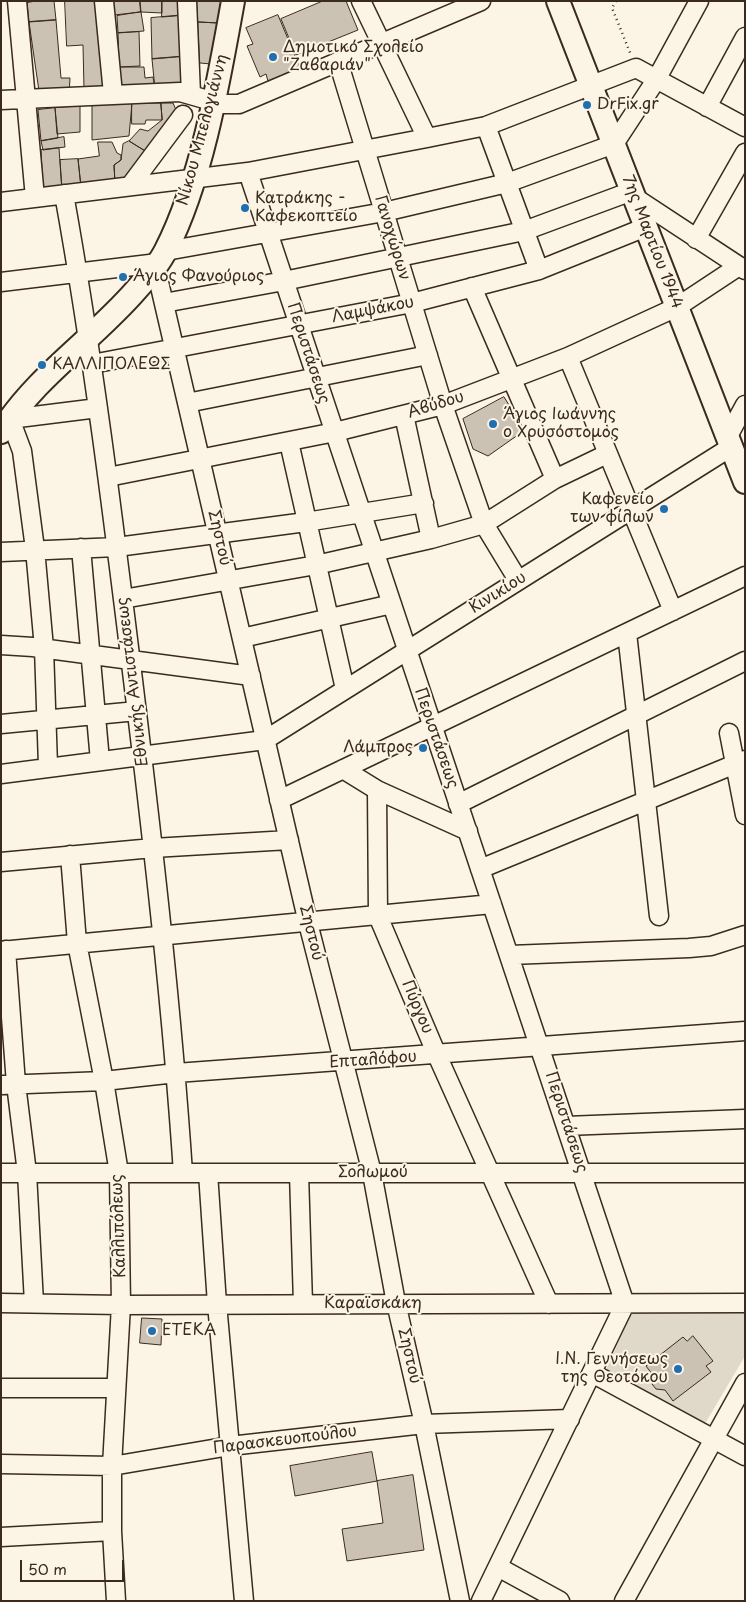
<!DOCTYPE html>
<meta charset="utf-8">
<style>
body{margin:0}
#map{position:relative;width:746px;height:1602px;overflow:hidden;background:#fcf5e5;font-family:"Playpen Sans",sans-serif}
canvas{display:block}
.frame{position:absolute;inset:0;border:2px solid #3b2a1e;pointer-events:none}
.scale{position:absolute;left:20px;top:1560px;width:104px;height:22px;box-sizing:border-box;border:2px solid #3b2a1e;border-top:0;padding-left:6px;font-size:15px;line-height:18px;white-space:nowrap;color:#3b2a1e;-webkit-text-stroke:4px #fcf5e5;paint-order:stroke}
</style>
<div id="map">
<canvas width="746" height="1602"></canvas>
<div class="frame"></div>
<div class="scale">50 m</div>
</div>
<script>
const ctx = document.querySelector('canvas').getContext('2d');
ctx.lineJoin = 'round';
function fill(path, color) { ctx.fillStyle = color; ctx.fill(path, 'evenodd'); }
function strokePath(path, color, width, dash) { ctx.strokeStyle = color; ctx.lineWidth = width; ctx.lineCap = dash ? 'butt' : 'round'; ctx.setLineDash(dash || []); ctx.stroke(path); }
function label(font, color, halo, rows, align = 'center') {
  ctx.font = font + ' "Playpen Sans",sans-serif'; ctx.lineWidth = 4; ctx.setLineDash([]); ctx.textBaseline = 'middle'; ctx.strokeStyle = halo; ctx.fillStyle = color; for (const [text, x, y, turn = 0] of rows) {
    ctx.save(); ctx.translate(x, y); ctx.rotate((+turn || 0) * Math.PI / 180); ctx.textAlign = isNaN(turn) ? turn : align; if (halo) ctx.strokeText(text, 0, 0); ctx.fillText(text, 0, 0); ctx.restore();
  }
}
const green = new Path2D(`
 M633 1310 745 1311V1356L703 1427 605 1372Z`);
const building = new Path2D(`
 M36 1H54L56 20 29 22 27 3Z
 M65 1H102L107 88 84 89 83 45 67 46Z
 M114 1H140L141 12 114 15Z
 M140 1H162V13L141 12Z
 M162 1H185L186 15 162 17Z
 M197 1H224L219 23 198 22Z
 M323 1H346L358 30 296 55 281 19Z
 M141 12 144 31 118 33 117 16Z
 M186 15 188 56 152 59 151 18Z
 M278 15 300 68 268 81 266 74 260 77 247 46 253 44 246 28Z
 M56 20 61 78H70L69 96 40 98 29 22Z
 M198 22 219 23 211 64 200 63Z
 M139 32 140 66 119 67 118 33Z
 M190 56 192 85 155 89 152 59Z
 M119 67H144L145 78 153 77 155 89 117 93Z
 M132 103 129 136 92 140V104Z
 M132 103H161L162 120H146L145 124H132Z
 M161 103H173L177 112 150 154 129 141 140 129 148 131 162 120Z
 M80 106V132L57 134 55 108Z
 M55 108 58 138 41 141 38 110Z
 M64 137 65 147 43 150 41 141Z
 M129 141 147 152 127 182 115 183 114 165 121 160 123 144Z
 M98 142H112L117 153 121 155V160L114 165 115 183 81 187 78 159 99 156Z
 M59 148 62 192 43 194 41 150Z
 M78 159 81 187 62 190 60 160Z
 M504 397 525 430 488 456 473 449 463 419Z
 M142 1318 162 1319 161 1345 140 1343Z
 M693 1336 713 1361 706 1366 711 1372 673 1401 665 1390 656 1389 652 1384 655 1378 646 1366 683 1337 687 1341Z
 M372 1452 377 1481 295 1496 290 1466Z
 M413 1475 424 1550 347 1561 342 1529 383 1523 377 1481Z`);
const path = new Path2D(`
 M616 1 612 8 631 55`);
const minor = new Path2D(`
 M17 1 35 198
 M104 1 113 94
 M187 1 191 94
 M361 1 427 138
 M338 61 443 405 484 524 518 580
 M1 100 180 92 222 104H239L481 1
 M707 107 745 37
 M486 126 539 270
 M248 172 625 1304 481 1601
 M130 186 183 115
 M64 194C93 355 113 517 133 680 153 844 172 1008 183 1173
 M634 197 745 270
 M1 202 248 172 427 138 486 126 636 68 745 127
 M696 239 745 153
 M166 251 384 212 507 183 614 144 656 80 699 1
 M155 265 308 923 372 1173 396 1303 424 1424 460 1601
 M1 282 158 263
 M472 287 555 479
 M164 303 284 281 524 231 632 191
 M568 357 673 611
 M92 364 412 303 539 270 646 227
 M187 403 428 355
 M404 415 431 539
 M10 419 22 451 35 549 44 648 48 766
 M2 420 98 408
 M727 438 745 405
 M289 442 345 689
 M108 477 335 432 443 405 568 357 677 307 739 266
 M81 548 100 761
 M1 552 117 547 306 522 424 503
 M123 599 316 565 431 539 484 524 555 479 607 454
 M627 633 659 916
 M242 638 392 604
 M1 645 33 647 251 676
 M1 724 137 711
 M729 733 745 815
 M343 769 377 790 468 831
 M1 774 265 740 731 447
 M377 790 378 916 437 1055 549 1304
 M279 800 745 576
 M458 804 745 661
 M70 855 77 943 104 1081 119 1173 121 1305 112 1466V1531L116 1601
 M1 862 153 848 289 840
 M480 869 745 760
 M6 950 16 1084 27 1173 34 1303
 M1 951 492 904
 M510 955 689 948 711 946 745 935
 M1 1085 104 1081 176 1073 745 1031
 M566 1126 745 1119
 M1 1173H745
 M208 1173 217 1304 244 1601
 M299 1173 303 1304
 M1 1303 121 1305 745 1303
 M592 1373 745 1456
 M1 1388H115
 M1 1464 112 1466 230 1446 424 1424 570 1419
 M1 1537 112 1531
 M498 1567 560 1601
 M624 1601 745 1383`);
const major = new Path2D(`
 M558 1 745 482
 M1 432C36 376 94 339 137 289 147 278 159 264 166 250 202 180 219 79 233 1`);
const markers = [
 [273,57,5,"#1f6fb2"],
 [587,105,5,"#1f6fb2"],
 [245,208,5,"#1f6fb2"],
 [123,277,5,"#1f6fb2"],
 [42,365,5,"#1f6fb2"],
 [493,424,5,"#1f6fb2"],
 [664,509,5,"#1f6fb2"],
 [423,748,5,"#1f6fb2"],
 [152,1331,5,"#1f6fb2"],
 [678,1369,5,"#1f6fb2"]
];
const poiNames = [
 ["Δημοτικό Σχολείο",283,48],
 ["\"Ζαβαριάν\"",283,66],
 ["DrFix.gr",597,105],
 ["Κατράκης -",255,199],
 ["Καφεκοπτείο",255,217],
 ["Άγιος Φανούριος",133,277],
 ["ΚΑΛΛΙΠΟΛΕΩΣ",52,365],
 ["Άγιος Ιωάννης",503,415],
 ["ο Χρυσόστομος",503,433],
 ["Καφενείο",654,500,"right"],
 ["των φίλων",654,518,"right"],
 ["Λάμπρος",413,748,"right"],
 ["ΕΤΕΚΑ",162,1331],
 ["Ι.Ν. Γεννήσεως",668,1360,"right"],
 ["της Θεοτόκου",668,1378,"right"]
];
const streetNames = [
 ["Νίκου Μπελογιάννη",203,130,-75],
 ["Γανοχώρων",392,238,73],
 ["7ης Μαρτίου 1944",652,242,69],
 ["Λαμψάκου",373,310,-11],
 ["Περιστάσεως",308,353,72],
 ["Αβύδου",436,405,-17],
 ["Σηστού",219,538,77],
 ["Κινικίου",498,593,-32],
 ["Εθνικής Αντιστάσεως",133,682,-97],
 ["Περιστάσεως",436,738,71],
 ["Σηστού",311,933,76],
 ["Πύργου",417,1007,67],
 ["Επταλόφου",373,1060,-4],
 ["Περιστάσεως",566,1122,72],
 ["Σολωμού",373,1173],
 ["Καλλιπόλεως",119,1226,-92],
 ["Καραϊσκάκη",373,1304],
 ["Σηστού",409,1356,77],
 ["Παρασκευοπούλου",285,1440,-7]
];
fill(green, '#e0d8c8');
fill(building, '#ccc2b3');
strokePath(building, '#3b2a1e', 1);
strokePath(minor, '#3b2a1e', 21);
strokePath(major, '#3b2a1e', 26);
strokePath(path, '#3b2a1e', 2.5, [1, 4]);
strokePath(minor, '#fcf5e5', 18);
strokePath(major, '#fcf5e5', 22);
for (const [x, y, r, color] of markers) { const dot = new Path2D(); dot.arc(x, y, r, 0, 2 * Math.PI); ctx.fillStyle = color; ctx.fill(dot); strokePath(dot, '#fcf5e5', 2); }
label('16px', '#3b2a1e', '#fcf5e5', poiNames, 'left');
label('16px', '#3b2a1e', '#fcf5e5', streetNames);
</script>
